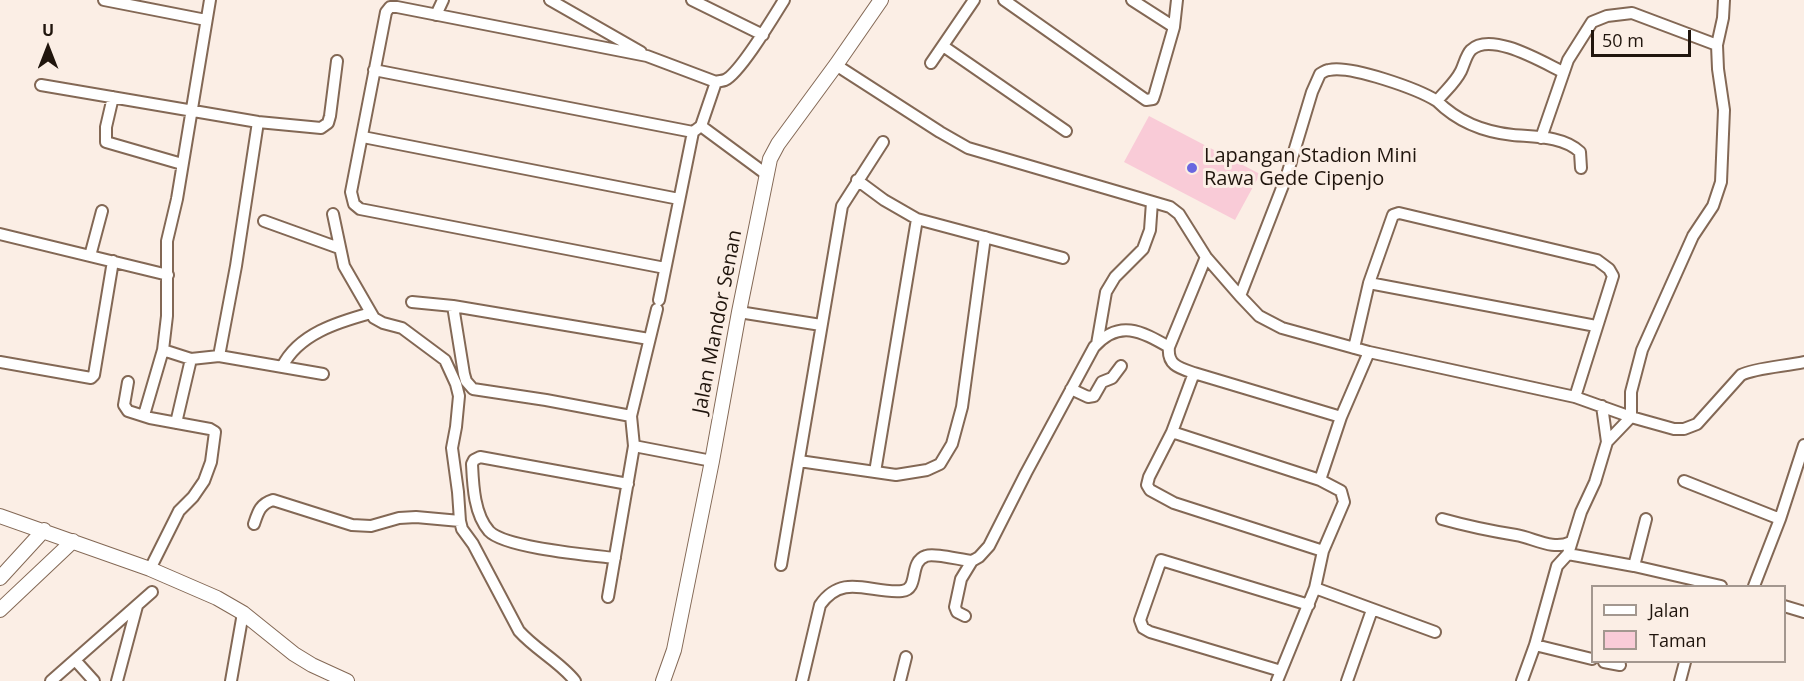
<!DOCTYPE html>
<style>
body{margin:0}
#map{position:relative;width:1804px;height:681px;overflow:hidden;background:#fbeee5;font-family:"Open Sans",sans-serif}
canvas{display:block}
.legend{position:absolute;left:1591px;top:585px;width:195px;height:78px;box-sizing:border-box;background:#fbeee5;border:2px solid #a3978f;margin:0;padding:8px 10px;list-style:none;font-size:18px;color:#20150d}
.legend li{display:flex;align-items:center;gap:12px;height:30px}
.legend b{width:30px;border:2px solid #a3978f}
.north{position:absolute;left:18px;top:18px;width:60px;height:60px;-webkit-text-stroke:4px #fbeee5;paint-order:stroke;rotate:0deg;font-size:16px;font-weight:700;line-height:24px;text-align:center;color:#20150d}
.north::after{content:'';display:block;margin:auto;width:21px;height:27px;background:#20150d;clip-path:polygon(50% 0,100% 100%,50% 72%,0 100%)}
.scale{position:absolute;left:1591px;top:30px;width:100px;height:27px;box-sizing:border-box;border:3px solid #20150d;border-top:0;padding-left:8px;font-size:18px;line-height:21px;white-space:nowrap;color:#20150d;-webkit-text-stroke:4px #fbeee5;paint-order:stroke}
</style>
<div id="map">
<canvas width="1804" height="681"></canvas>
<ul class="legend">
<li><b style="height:8px;background:#fff"></b>Jalan</li>
<li><b style="height:16px;background:#f9cbd7"></b>Taman</li>
</ul>
<div class="north">U</div>
<div class="scale">50 m</div>
</div>
<script>
const ctx = document.querySelector('canvas').getContext('2d');
ctx.lineJoin = 'round';
function fill(path, color) { ctx.fillStyle = color; ctx.fill(path, 'evenodd'); }
function strokePath(path, color, width, dash) { ctx.strokeStyle = color; ctx.lineWidth = width; ctx.lineCap = dash ? 'butt' : 'round'; ctx.setLineDash(dash || []); ctx.stroke(path); }
function label(font, color, halo, rows, align = 'center') {
  ctx.font = font + ' "Open Sans",sans-serif'; ctx.lineWidth = 6; ctx.setLineDash([]); ctx.textBaseline = 'middle'; ctx.strokeStyle = halo; ctx.fillStyle = color; for (const [text, x, y, turn = 0] of rows) {
    ctx.save(); ctx.translate(x, y); ctx.rotate((+turn || 0) * Math.PI / 180); ctx.textAlign = isNaN(turn) ? turn : align; if (halo) ctx.strokeText(text, 0, 0); ctx.fillText(text, 0, 0); ctx.restore();
  }
}
const green = new Path2D(`
 M1149 116 1260 174 1235 220 1124 162Z`);
const minor = new Path2D(`
 M104 0 206 20
 M550 0 641 52
 M692 0 763 35
 M1004 0 1146 100 1153 99 1155 93 1174 27 1177 0
 M1132 0 1174 27
 M436 15 443 0
 M943 46 1066 131
 M931 63 974 0
 M836 65 940 132 968 148 1170 207 1179 214 1206 257 1240 296 1259 316 1282 328 1369 352 1575 397 1631 417 1674 429H1684L1697 424 1741 375C1754 368 1787 366 1804 362
 M374 70 693 132
 M41 85 258 122 321 128 328 123 330 116 337 61
 M113 97 106 127V142L182 164
 M1437 101C1458 122 1484 132 1513 135 1535 137 1563 136 1580 152L1581 168
 M701 126 766 174
 M363 137 679 199
 M1541 138 1568 60 1592 22 1607 16 1632 13 1717 45
 M857 180 884 200 917 219 1063 258
 M333 214 344 266 374 318 383 323 402 328 445 360 456 384 459 396 456 427 452 448 458 492 460 521 462 529 473 544 519 631C536 650 560 662 575 681
 M264 221 339 248
 M0 234 168 275
 M90 256 102 211
 M1206 257 1169 347C1167 365 1179 368 1194 373L1341 417
 M665 268 360 209 354 204 351 192 386 12 390 7H397L647 56 716 82
 M1369 283 1393 215 1399 213 1597 260 1609 269 1613 276 1575 397
 M1240 296 1287 175 1312 92 1320 74C1323 72 1326 70 1329 70 1351 65 1418 89 1437 101 1445 91 1455 83 1461 71 1464 65 1466 55 1471 50 1491 31 1542 62 1563 72
 M659 300 693 132 701 126 716 82C719 81 722 81 725 80 740 73 774 16 784 0
 M412 302 453 306 649 339
 M453 306 464 374 466 381 473 389 546 400 631 416
 M739 312 821 325
 M1097 344 1106 292 1115 277 1143 249 1150 230 1152 202
 M1354 348 1369 283 1596 326
 M163 350 191 359 219 356 236 266 258 122
 M219 356 323 374
 M0 362 91 378 94 375 113 261
 M282 367C298 334 338 322 371 313
 M1194 373 1172 432 1149 477 1147 485 1150 490 1174 503 1323 551
 M128 382 124 405 128 411 150 418 210 429 215 432 211 462 204 481 193 497 179 511 150 569
 M1071 389 1088 397 1094 396 1102 382 1112 378 1121 366
 M144 415 163 350 167 316V241L177 199 210 0
 M176 423 191 359
 M1172 432 1320 480
 M1607 442 1631 417V392L1642 350 1693 236 1713 206 1721 182 1724 110 1718 69 1717 45 1723 18 1724 0
 M634 446 712 461
 M799 461 896 475 927 470 940 464 952 444 962 407 985 237
 M875 472 917 219
 M1684 481 1780 519
 M1442 519C1467 526 1491 531 1516 535 1534 538 1553 551 1571 542
 M254 524C258 512 260 504 273 500L352 525 371 526 399 518 416 517 460 521
 M1568 554 1581 512 1595 482 1607 442 1602 406
 M615 558C589 555 505 548 489 531 474 514 473 485 472 464L474 460 480 457 628 484
 M781 565 842 206 883 142
 M1634 566 1646 519
 M1754 586 1780 519 1804 445
 M1315 588 1435 632
 M608 597 634 446 631 416 657 309
 M1784 606 1804 612
 M965 616 957 612 955 607 961 579 972 561 979 557 989 546 1026 473 1094 347C1119 319 1141 331 1169 347
 M1535 645 1592 659
 M75 660 94 681
 M1604 662 1620 665
 M1281 671 1150 632 1143 628 1140 620 1161 560 1309 605
 M51 681 152 592
 M117 681 137 606
 M231 681 243 613
 M802 681 820 605C843 572 871 594 902 591 920 589 908 562 926 556 934 553 961 560 972 561
 M900 681 906 657
 M1277 681 1315 588 1323 551 1344 502 1341 491 1320 480 1341 417 1369 352
 M1347 681 1372 610
 M1522 681 1535 645 1557 566 1568 554 1634 566 1721 586
 M1680 681 1685 662`);
const tertiary = new Path2D(`
 M0 516 150 569 217 598 243 613 294 654 312 665 347 681
 M0 578 44 530
 M0 610 73 541
 M663 681 674 650 712 461 739 312 770 159 778 144 836 65 881 0`);
const markers = [
 [1192,168,6,"#6a66df"]
];
const poiNames = [
 ["Lapangan Stadion Mini",1204,156],
 ["Rawa Gede Cipenjo",1204,179]
];
const streetNames = [
 ["Jalan Mandor Senan",718,322,-79]
];
fill(green, '#f9cbd7');
strokePath(minor, '#836855', 14);
strokePath(tertiary, '#836855', 16);
strokePath(minor, '#fff', 10);
strokePath(tertiary, '#fff', 14);
for (const [x, y, r, color] of markers) { const dot = new Path2D(); dot.arc(x, y, r, 0, 2 * Math.PI); ctx.fillStyle = color; ctx.fill(dot); strokePath(dot, '#fbeee5', 2); }
label('20px', '#20150d', '#fbeee5', poiNames, 'left');
label('20px', '#20150d', '#fbeee5', streetNames);
</script>
